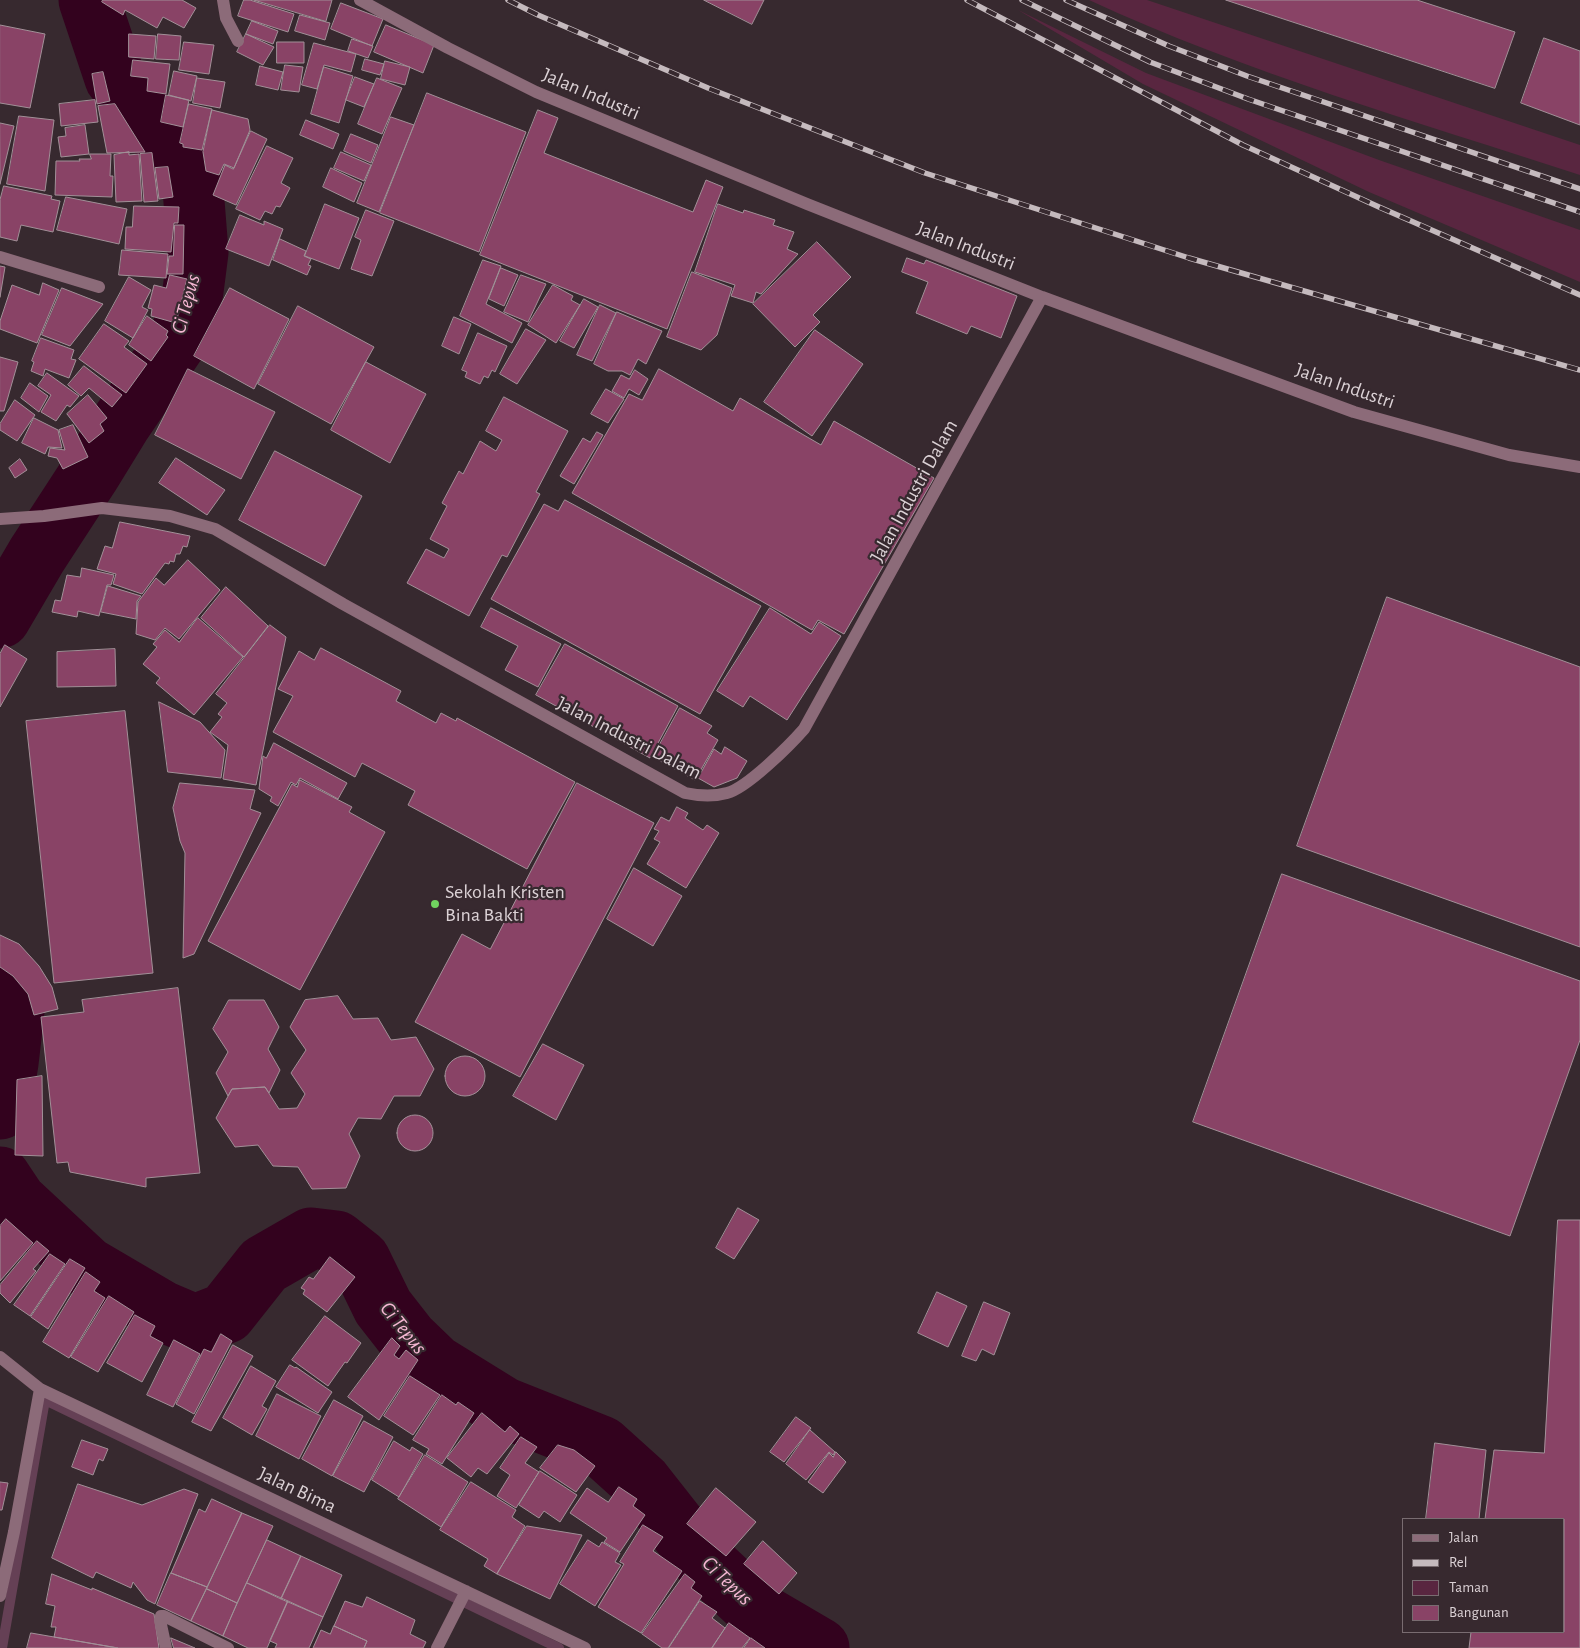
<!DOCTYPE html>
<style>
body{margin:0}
#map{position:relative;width:1580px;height:1648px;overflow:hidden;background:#37292f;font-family:"Alegreya Sans",sans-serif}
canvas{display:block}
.legend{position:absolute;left:1402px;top:1518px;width:162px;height:115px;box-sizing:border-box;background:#37292f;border:1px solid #796c71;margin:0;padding:6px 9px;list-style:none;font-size:15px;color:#dbd1d5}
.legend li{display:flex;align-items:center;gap:10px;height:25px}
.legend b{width:25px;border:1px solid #796c71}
</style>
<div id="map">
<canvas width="1580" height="1648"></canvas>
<ul class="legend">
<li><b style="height:6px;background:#8c6b79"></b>Jalan</li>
<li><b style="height:6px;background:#c5babe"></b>Rel</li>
<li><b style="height:14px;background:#592640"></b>Taman</li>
<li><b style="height:14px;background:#894366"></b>Bangunan</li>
</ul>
</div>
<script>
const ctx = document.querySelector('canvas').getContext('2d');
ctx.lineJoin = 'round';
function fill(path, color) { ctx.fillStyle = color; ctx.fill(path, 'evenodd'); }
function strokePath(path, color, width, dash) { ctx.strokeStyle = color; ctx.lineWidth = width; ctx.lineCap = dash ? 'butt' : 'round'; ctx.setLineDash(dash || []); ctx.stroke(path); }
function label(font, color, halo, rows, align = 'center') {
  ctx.font = font + ' "Alegreya Sans",sans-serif'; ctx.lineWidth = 4.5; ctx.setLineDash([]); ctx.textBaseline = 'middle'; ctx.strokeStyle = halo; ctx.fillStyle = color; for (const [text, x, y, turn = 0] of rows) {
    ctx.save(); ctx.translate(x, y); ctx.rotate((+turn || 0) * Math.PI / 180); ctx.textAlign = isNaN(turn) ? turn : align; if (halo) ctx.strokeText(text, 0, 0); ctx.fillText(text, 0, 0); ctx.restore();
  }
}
const green = new Path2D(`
 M1089 0H1147L1580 145V175C1415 121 1247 73 1089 0Z
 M1018 10 1146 73 1379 160 1580 230V282L1369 192 1143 84Z`);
const stream = new Path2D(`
 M2 1648 45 1400 559 1648`);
const river = new Path2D(`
 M0 618 37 555 91 472 121 423 181 335 193 291 198 252 192 176 115 78 89 0
 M0 993 14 1011 8 1063 0 1109
 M0 1177 16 1201 87 1267 162 1311 195 1325 226 1313 264 1265 311 1238 336 1241 360 1260 383 1307 408 1339 435 1365 503 1407 601 1446 642 1483 701 1558 761 1614 819 1648`);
const building = new Path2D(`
 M103 0H182L196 8 184 28 163 17 157 28 125 10 123 15 102 2Z
 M244 0H250L294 14 288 32 238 16Z
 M254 0H332L326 21Z
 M704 0H764L752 24Z
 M1226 0H1417L1515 32 1495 88Z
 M341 3 383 19 372 46 331 29Z
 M300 15 330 23 325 40 295 31Z
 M252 21 278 31 273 44 246 34Z
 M0 25 45 34 30 108 0 103Z
 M386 25 434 45 423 73 374 52Z
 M129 34 156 36 154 59 129 57Z
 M158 34 181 36 179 60 156 59Z
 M246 34 274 47 263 65 237 52Z
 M1544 38 1580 51V125L1521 103Z
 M352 39 373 46 368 58 348 51Z
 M184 42 214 45 209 74 179 70Z
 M277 42H304V63H277Z
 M314 43 356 54 351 72 324 65 317 89 302 85Z
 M365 59 384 64 380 75 362 70Z
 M133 60 170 64 166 94 147 91 148 78 131 76Z
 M385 61 410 67 405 85 381 79Z
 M285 65 303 67 299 92 281 90Z
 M260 66 283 72 278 90 256 85Z
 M324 67 353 76 339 123 311 114Z
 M174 71 197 76 191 101 169 95Z
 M103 72 110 101 97 104 92 74Z
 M355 77 374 84 364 107 346 100Z
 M197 78 225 82 220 108 193 103Z
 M377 78 402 88 382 134 358 124Z
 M427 93 526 132 479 252 380 213Z
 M166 95 189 100 183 127 161 122Z
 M95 100 98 122 61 126 59 104Z
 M115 104 145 152 107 153 98 106Z
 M189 104 212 109 202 150 183 147V144L180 143Z
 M212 110 248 119 250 130 234 168 224 164 219 175 206 171 203 152Z
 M538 110 558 118 544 153 693 212 706 180 723 187 667 329 480 255Z
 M19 116 54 120 45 191 7 184Z
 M391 117 414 125 379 212 357 203Z
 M306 120 339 134 333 149 300 135Z
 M0 123 14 126 0 184Z
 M85 125 89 154 61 157 58 137 66 136 65 128Z
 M251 131 267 139 236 205 213 195 225 165 233 169Z
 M351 134 378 145 371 163 344 151Z
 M267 146 293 158 281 183 290 188 280 207 276 206 272 214 265 211 260 220 236 209Z
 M129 152V155L139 154 142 201 116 202 114 155Z
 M341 152 371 165 364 181 334 168Z
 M152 153 158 201 144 202 140 154Z
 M90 154H111L110 176H113L112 197 55 195 56 161H80L79 159H91Z
 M168 167 173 197 159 199 155 168Z
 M331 168 362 183 354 202 323 187Z
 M4 186 52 196 51 199 60 201 53 232 21 225 17 241 0 237V200Z
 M66 197 127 209 119 244 57 230Z
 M325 204 359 218 339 269 305 256Z
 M718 204 743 213 744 210 775 220 773 225 794 232 787 249 798 254 761 294 756 292 753 303 731 296 735 285 695 272Z
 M134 206 179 207 178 223H174L171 252 125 249 126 227H132Z
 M366 210 394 221 372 276 351 269 361 240 355 237Z
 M240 215 264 225V221L283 229 269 266 226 249Z
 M175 225H184L183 274H167L169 256H173Z
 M280 239 306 251 304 256 311 259 308 265 311 266 307 275 273 260Z
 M817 242 851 277 813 315 820 322 795 347 753 304Z
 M122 250 168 254 166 278 119 275Z
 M907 258 924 264 926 260 1017 296 1001 338 971 326 967 334 916 313 928 282 902 272Z
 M483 260 501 266 486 304 522 323 512 343 460 316Z
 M0 266 5 267 0 297Z
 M501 268 518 275 504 306 489 299Z
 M692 272 732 288 717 335 701 350 667 337Z
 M170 275 187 279 176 323 151 316 152 309 148 308 154 285 166 288Z
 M521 275 546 284 528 322 504 312Z
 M129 277 151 290 142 307 148 310 133 338 105 321Z
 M43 283 59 290 37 343 0 329V321L12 285 39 295Z
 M553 285 573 296 571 300 580 305 556 343 528 325Z
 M62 288 103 304 70 346 42 335Z
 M230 288 289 319 254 389 194 356Z
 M584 299 598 307 574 348 560 341Z
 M600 305 616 313 592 361 577 355Z
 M298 306 374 347 331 424 258 384Z
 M617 312 662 331 646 364 638 359 630 375 622 371H608L594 364Z
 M147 316 168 331 166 335 168 337 151 361 129 345Z
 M454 317 471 324 459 354 442 346Z
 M104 324 129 341 124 347 147 364 126 393 79 359Z
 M526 329 546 340 517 384 500 374Z
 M815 330 863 364 812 436 764 402Z
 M478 333 507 346 495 372 492 370 488 378 484 376 480 384 465 377 467 372 462 370Z
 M41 338 74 350 71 359 76 360 69 378 45 369 43 376 31 371 34 362 32 361Z
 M0 357 18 362 4 411H0Z
 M366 362 426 394 390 463 331 430Z
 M84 366 122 395 112 407 89 388 81 396 68 385Z
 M188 369 275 412 241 479 155 435Z
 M659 369 733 411 740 398 821 445 834 421 934 478 844 634 818 620 812 630 572 493 629 394 642 400Z
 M635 370 648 379 639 395 629 389 624 398 612 391 621 375 629 379Z
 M47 373 79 396 70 407 67 405 56 421 41 412 51 395 38 386Z
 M30 383 48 396 39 412 21 398Z
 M606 389 624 399 608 423 591 414Z
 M88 395 107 418 100 424 104 431 89 443 67 414Z
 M504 397 568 431 536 492 540 494 507 557 502 555 469 616 407 583 426 549 444 558 449 549 430 539 447 506 442 503 459 471 463 474 480 441 496 451 502 440 486 431Z
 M15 400 35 415 17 441 0 430V424Z
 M34 418 58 430 62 448 48 447 45 454 22 443Z
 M73 425 88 457 63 469 57 458 48 456 50 448 65 450 59 430Z
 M597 432 603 435 574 484 560 476 583 438 590 442Z
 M275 451 362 496 325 566 239 520Z
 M176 458 225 490 207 515 159 483Z
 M20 459 27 470 15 478 9 468Z
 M565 500 761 606 700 714 491 599 544 504 558 511Z
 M120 522 190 536 187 547 183 546 180 554H176L174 562 170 561 169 564 165 563 142 594 113 584 116 574 97 569 105 546 112 548Z
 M188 560 220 590 179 639 165 628 155 640 136 634 138 602 156 578 164 585Z
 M82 568 114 575 111 585H107L99 616 78 611 77 617 52 612 55 600 61 601 67 575 80 577Z
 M108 586 141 596 137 601 136 619 101 612Z
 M226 587 268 626 244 657 201 618Z
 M1387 597 1580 667V947L1297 846Z
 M491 608 561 644 538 687 505 670 518 646 481 627Z
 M770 608 811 634 819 622 841 636 787 720 750 696 743 707 717 691Z
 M198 618 243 657 194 715 156 683 160 678 143 664 157 647 153 644 165 630 179 642Z
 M270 625 286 637 256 785 223 779 228 745 210 732 222 717 218 714 227 703 216 694Z
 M565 644 678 706 650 758 536 695Z
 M5 645 27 659 0 707V654Z
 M321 648 401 691 396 701 436 723 441 713 456 721 457 718 575 782 527 869 408 805 415 791 362 763 355 777 273 732 293 696 278 689 299 651 314 660Z
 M115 649 116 686 57 687V652Z
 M159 702 200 722 225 750 221 778 168 772Z
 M680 708 712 726 707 733 718 740 695 780 653 757Z
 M125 711 153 973 54 983 26 721Z
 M274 743 347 783 338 799 300 778 296 785 291 782 278 806 270 801 272 797 259 789 263 756 266 758Z
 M725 747 747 761 737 778 714 787 698 778 714 749 721 754Z
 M300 780 352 807 349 812 385 832 300 990 208 941 292 784 297 787Z
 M180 783 255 790 250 809 261 813 194 954 183 958 185 853 180 841 173 808Z
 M577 783 654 823 520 1077 415 1022 462 934 490 949Z
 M677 807 688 813 685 818 703 830 707 825 719 833 686 888 647 864 660 842 654 839 659 831 654 829 661 817 669 821Z
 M634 868 682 896 653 946 607 919Z
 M1282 874 1580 981V1040L1510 1236 1193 1122Z
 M0 935 19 944 39 966 52 987 58 1009 34 1015 28 994 13 976 0 967Z
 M178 988 200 1173 146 1178V1187L70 1172 68 1162 57 1163 41 1017 84 1012 82 1000Z
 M338 996 353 1019 378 1018 391 1040 416 1037 434 1069 420 1096H394L381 1119 358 1118 349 1134 360 1156 346 1188 312 1189 298 1167 273 1166 258 1145 235 1147 216 1118 232 1089 265 1087 279 1109 297 1108 305 1094 291 1073 306 1050 290 1027 305 1000Z
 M229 1000H264L279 1027 268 1049 280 1070 269 1093 265 1087 232 1089 228 1096 216 1073 228 1052 213 1029Z
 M543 1044 584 1065 556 1120 513 1096Z
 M445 1076a20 20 0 1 1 40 0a20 20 0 1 1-40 0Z
 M42 1076 43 1156 15 1155 17 1080Z
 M397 1133a18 18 0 1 1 36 0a18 18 0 1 1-36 0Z
 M738 1208 759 1220 734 1259 716 1248Z
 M6 1219 33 1243 0 1281V1226Z
 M1558 1220H1580V1648H1469L1471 1632H1564V1519H1485L1494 1450 1544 1453Z
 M37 1241 49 1251 33 1269 36 1271 10 1303 0 1293V1285Z
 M50 1254 65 1264 30 1316 14 1305Z
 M330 1257 355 1277 327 1312 303 1294 305 1290 301 1288 309 1277 313 1279Z
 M70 1259 85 1268 48 1329 31 1317Z
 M86 1272 100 1282 94 1291 105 1298 69 1358 43 1342Z
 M937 1292 967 1306 948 1347 918 1333Z
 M109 1296 134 1312 98 1372 71 1357Z
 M984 1302 1010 1313 994 1355 982 1349 976 1361 962 1356Z
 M135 1315 155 1326 150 1336 163 1343 142 1382 107 1363Z
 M325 1316 361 1343 347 1363 345 1362 328 1386 292 1360Z
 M221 1334 232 1341 194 1414 176 1404 204 1349 211 1352Z
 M392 1338 400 1346 394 1355 399 1359 406 1350 418 1360 379 1420 348 1397Z
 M174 1340 200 1354 173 1407 147 1395Z
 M233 1345 253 1356 211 1431 192 1422Z
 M290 1365 295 1368 296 1367 332 1392 318 1413 276 1387Z
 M251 1366 276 1381 262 1406 267 1409 252 1435 223 1418Z
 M410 1376 440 1395 413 1435 384 1416Z
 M277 1394 321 1416 299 1459 256 1436Z
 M442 1395 456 1405 458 1402 474 1413 442 1464 426 1454 429 1449 413 1440Z
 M334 1400 363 1416 332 1476 302 1459Z
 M482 1413 505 1432 510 1426 519 1434 487 1474 478 1468 471 1477 447 1458Z
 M796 1417 811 1428 784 1462 770 1452Z
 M364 1421 393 1437 364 1492 333 1476Z
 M810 1430 835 1452 833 1455 829 1452 806 1480 786 1464Z
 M521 1437 537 1447 525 1463 539 1472 516 1508 497 1496 510 1475 500 1468Z
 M82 1440 108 1449 103 1461 99 1459 93 1475 72 1467Z
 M394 1441 410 1451 412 1447 423 1454 399 1497 372 1480Z
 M1435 1443 1486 1450 1479 1519H1426Z
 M558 1445 574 1450 595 1466 576 1492 540 1468Z
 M836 1452 846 1462 823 1493 808 1482 829 1453 833 1457Z
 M425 1455 468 1482 441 1527 398 1499Z
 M540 1471 577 1495 560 1522 544 1511 539 1518 519 1505Z
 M0 1482 8 1483 2 1510H0Z
 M471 1482 516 1510 512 1517 525 1526 497 1574 484 1566 488 1559 440 1530Z
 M78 1484 142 1505 184 1489 198 1494 155 1604 147 1600 133 1582 131 1588 96 1572 93 1578 52 1558Z
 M619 1487 637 1499 633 1506 645 1515 620 1552 604 1542 607 1538 570 1513 587 1488 608 1502Z
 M716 1488 756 1522 726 1556 687 1524Z
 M212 1499 242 1513 207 1587 171 1573 199 1509 205 1512Z
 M242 1513 273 1526 237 1603 207 1589Z
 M643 1525 663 1537 653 1551 682 1571 641 1633 598 1607 624 1564 620 1562Z
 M527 1526 582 1535 550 1599 497 1574Z
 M267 1540 301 1556 281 1599 247 1583Z
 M588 1540 599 1547 602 1542 620 1553 615 1562 621 1565 595 1606 560 1584Z
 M763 1541 797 1573 779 1594 744 1564Z
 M301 1556 342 1575 323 1617 281 1599Z
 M171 1573 207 1587 191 1621 157 1605Z
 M52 1574 92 1590V1588L154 1614 159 1648H118L54 1637 56 1627H51L55 1606 46 1604Z
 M685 1574 695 1582 691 1588 702 1596 668 1648H662L642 1634Z
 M247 1583 288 1601 267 1648H248L223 1636Z
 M207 1589 237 1603 223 1636 191 1621Z
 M367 1597 415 1620 410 1634 426 1642 423 1648H364L367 1641 334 1626 345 1601 362 1607Z
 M288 1601 323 1617 309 1648H275L277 1644 270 1641Z
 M700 1601 717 1612 712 1618 725 1628 712 1648H669Z
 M729 1623 750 1638 742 1648H712Z
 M334 1626 367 1641 364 1648H313L321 1630 330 1634Z
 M31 1633 54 1637 118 1648H27Z
 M171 1638 195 1648H174Z
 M751 1638 765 1648H744Z`);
const minor = new Path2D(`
 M223 0 226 18 238 41
 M360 0 448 48 536 92 807 204 1042 297 1354 412 1509 455 1580 467
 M0 257 99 287
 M0 519 44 516 102 508 170 516 215 529 343 604 685 793C699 796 713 797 727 793 747 788 790 745 804 729L1042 297
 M0 1357 40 1389 585 1648
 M0 1596 14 1532 40 1389
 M166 1648 160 1620 161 1616H164L228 1648
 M437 1648 466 1591`);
const rail = new Path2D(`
 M508 0 538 15 708 88 925 173 1189 258 1580 370
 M967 0 1243 145 1379 207 1580 295
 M1022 0 1150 62 1248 99 1580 212
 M1066 0 1169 46 1247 76 1580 189`);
const markers = [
 [435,904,5,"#70d35f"]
];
const streetNames = [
 ["Jalan Industri",591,94,23],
 ["Jalan Industri",966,246,21],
 ["Jalan Industri",1345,386,19],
 ["Jalan Industri Dalam",914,491,-61],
 ["Jalan Industri Dalam",629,738,27],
 ["Jalan Bima",297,1490,25]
];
const poiNames = [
 ["Sekolah Kristen",445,892],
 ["Bina Bakti",445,915]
];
const waterNames = [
 ["Ci Tepus",186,304,-75],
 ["Ci Tepus",403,1328,51],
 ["Ci Tepus",727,1581,44]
];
fill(green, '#592640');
strokePath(stream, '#654055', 10);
strokePath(river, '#33021e', 61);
fill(building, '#894366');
strokePath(building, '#a29098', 1);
strokePath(minor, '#8c6b79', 12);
strokePath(rail, '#c5babe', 5.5);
strokePath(rail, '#37292f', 4, [11]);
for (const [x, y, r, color] of markers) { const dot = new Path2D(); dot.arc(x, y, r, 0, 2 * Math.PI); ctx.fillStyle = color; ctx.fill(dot); strokePath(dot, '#37292f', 2); }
label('20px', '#dbd1d5', '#37292f', streetNames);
label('20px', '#dbd1d5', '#37292f', poiNames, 'left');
label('italic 21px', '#f5b7d3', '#37292f', waterNames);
</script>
